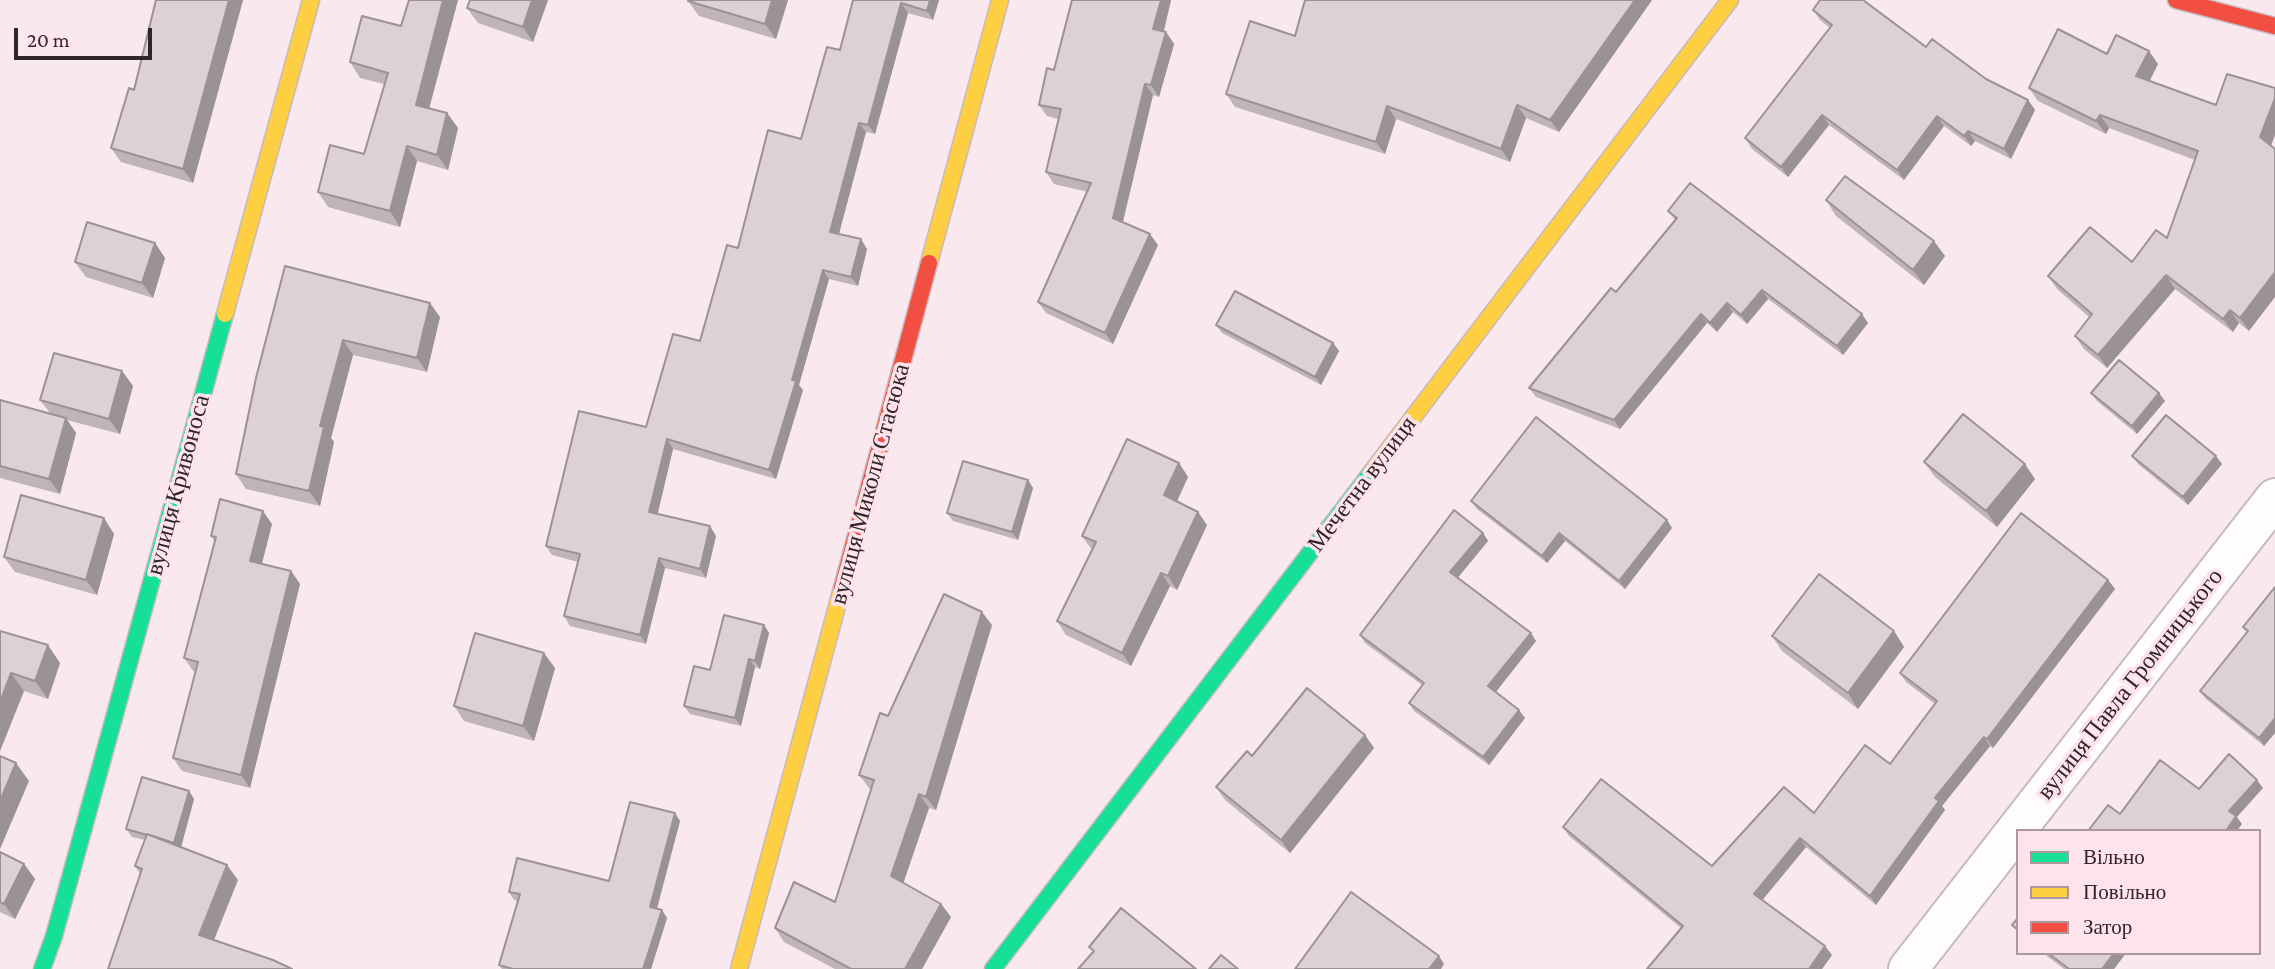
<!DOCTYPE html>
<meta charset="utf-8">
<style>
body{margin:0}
#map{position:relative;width:2275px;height:969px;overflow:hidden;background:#f9e9ee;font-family:"Crimson Pro",serif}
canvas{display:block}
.legend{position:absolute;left:2016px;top:829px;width:245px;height:126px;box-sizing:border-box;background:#ffe3eb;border:2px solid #ac979d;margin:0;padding:9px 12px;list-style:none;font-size:21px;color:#302629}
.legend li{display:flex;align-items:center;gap:14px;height:35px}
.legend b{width:35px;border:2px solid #ac979d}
.scale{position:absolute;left:14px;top:28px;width:138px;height:32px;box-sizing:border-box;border:4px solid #302629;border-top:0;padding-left:9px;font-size:21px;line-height:24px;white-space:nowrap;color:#302629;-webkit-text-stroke:5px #ffe3eb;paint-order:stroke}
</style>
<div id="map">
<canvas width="2275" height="969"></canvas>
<ul class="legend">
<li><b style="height:9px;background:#16e098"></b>Вільно</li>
<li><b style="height:9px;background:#ffcf43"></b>Повільно</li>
<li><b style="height:9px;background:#f24e42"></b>Затор</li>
</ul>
<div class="scale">20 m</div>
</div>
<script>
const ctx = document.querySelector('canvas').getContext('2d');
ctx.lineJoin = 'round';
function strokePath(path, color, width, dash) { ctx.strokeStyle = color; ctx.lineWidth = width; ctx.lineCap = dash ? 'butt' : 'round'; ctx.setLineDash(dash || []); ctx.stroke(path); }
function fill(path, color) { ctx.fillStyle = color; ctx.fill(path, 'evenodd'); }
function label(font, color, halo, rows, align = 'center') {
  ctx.font = font + ' "Crimson Pro",serif'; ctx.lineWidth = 7; ctx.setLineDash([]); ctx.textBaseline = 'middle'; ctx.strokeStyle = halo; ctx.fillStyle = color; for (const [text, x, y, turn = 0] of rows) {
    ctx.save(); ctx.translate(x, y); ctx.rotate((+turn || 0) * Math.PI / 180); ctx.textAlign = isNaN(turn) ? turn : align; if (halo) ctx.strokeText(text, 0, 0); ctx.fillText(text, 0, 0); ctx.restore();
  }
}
const street = new Path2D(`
 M1908 969 2275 498`);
const fast = new Path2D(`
 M42 969 54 936 225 314
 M993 969 1373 470`);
const slow = new Path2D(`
 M929 263 1000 0
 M225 314 311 0
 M1373 470 1730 0
 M739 969 842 588`);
const jam = new Path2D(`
 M2176 0 2275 26
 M842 588 929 263`);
const wall = new Path2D(`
 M155 0H243L193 183 121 162 111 148 134 90Z
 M458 0 429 109 447 113 458 128 448 170 417 161 400 227 328 207 318 192 364 154 384 84 360 78 350 62 401 26Z
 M470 0H548L533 42 478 23 467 8Z
 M788 0 776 39 699 16 688 1Z
 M853 0H939L933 20 908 13 875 134 866 132 839 234 867 249 858 286 829 279 799 385 803 390 776 479 673 449 657 514 716 536 706 578 665 568 646 644 570 626 564 616 578 562 552 555 546 546 646 427 700 341 738 248 801 139 840 50Z
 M1072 0H1171L1164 32H1166L1174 44 1159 97 1153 95 1123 222 1158 245 1113 344 1046 313 1038 302 1088 192 1054 184 1046 172 1058 119 1047 116 1039 105 1054 70Z
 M1305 0H1652L1559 132 1526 118 1510 162 1396 119 1385 154 1235 107 1226 94 1295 36Z
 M1813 10 1926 47 2028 100 2035 110 2011 159 1975 141 1971 146 1944 126 1904 180 1829 125 1788 177 1752 149 1745 138 1830 28 1820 20Z
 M2107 54 2158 64 2150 81 2216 105 2275 88V135L2271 146 2249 331 2239 323 2233 332 2175 289 2107 368 2084 349 2075 336 2089 317 2057 289 2048 276 2132 262 2167 238 2195 160 2109 128 2106 134 2038 101 2029 88Z
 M1826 200 1945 256 1924 285 1836 216Z
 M1668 211 1868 323 1843 355 1768 299 1747 324 1733 312 1717 332 1707 323 1620 429 1536 397 1529 388 1616 292 1675 220Z
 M155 243 165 258 153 298 86 277 75 262Z
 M285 266 440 317 427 372 353 355 331 438 334 442 320 506 246 489 236 474Z
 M1216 325 1333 343 1339 351 1321 385 1222 333Z
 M122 371 133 386 120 434 67 420 76 433 60 494 0 478V400L50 413 40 400Z
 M2091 393 2165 401 2137 434 2097 401Z
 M2132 456 2222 464 2188 505 2138 464Z
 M1924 462 2035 479 1997 527 1935 477Z
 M1179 463 1188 477 1177 502 1207 525 1177 590 1170 586 1131 666 1066 635 1057 621 1092 550 1082 536Z
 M1028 480 1033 488 1018 540 953 521 947 513Z
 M1471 501 1667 520 1672 528 1625 589 1565 541 1547 563 1477 509Z
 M272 524 262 564 291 571 300 584 250 788 182 771 173 758 195 672 193 671 184 658 215 542 211 536Z
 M1483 533 1488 541 1457 578 1536 641 1496 692 1525 718 1489 765 1414 711 1409 703 1422 685 1365 643 1360 635Z
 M114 534 97 595 15 572 4 557Z
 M2108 580 2115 589 1993 748 1990 746 1942 806 1945 810 1876 905 1806 847 1762 900 1832 955 1822 969H1647L1681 928 1569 836 1563 827 1712 866 1814 813 1890 764 1935 704 1906 682 1900 673Z
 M2275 587V733L2264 746 2206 699 2200 691 2247 633 2243 627Z
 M764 625 769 633 760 669 755 667 741 726 690 714 684 706 710 670Z
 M992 625 936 810 929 808 903 883 941 904 951 917 922 969H835L784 942 775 928 835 902 871 789 869 788 859 775 888 716Z
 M0 631 60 663 48 699 24 691 0 751Z
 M1894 631 1904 647 1858 709 1782 651 1772 636Z
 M555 668 534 741 464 721 454 706Z
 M1365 735 1374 748 1290 853 1225 800 1216 787Z
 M189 791 194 799 181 847 238 880 108 969 140 874 135 866 145 840 132 837 126 829Z
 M675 813 680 821 657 909 667 918 651 969H502L499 965 518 901 514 900 509 892 609 881Z
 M0 852 24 864 35 879 15 919 0 912Z
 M2043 953H2126L2114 969H2064Z`);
const shadedWall = new Path2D(`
 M229 0H243L193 183 183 169Z
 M443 0H458L426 120 416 105Z
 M532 0H548L533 42 523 27Z
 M772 0H788L776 39 765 24Z
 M930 0H939L933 20 927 11Z
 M1161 0H1171L1161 41 1153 29Z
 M1635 0H1652L1559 132 1550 120Z
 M901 3 908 13 875 134 868 125Z
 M1166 32 1174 44 1159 97 1151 85Z
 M2149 51 2158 64 2145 89 2136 76Z
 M1145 84 1153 95 1121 229 1113 218Z
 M2275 98V135L2269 150 2260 137Z
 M2028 100 2035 110 2011 159 2004 149Z
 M1517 105 1526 118 1510 162 1501 149Z
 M1387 106 1396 119 1385 154 1376 142Z
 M447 113 458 128 448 170 437 155Z
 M1822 115 1829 125 1788 177 1781 167Z
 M2100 115 2109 128 2106 134 2096 121Z
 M1937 116 1944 126 1904 180 1897 170Z
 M859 123 866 132 837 241 830 232Z
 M1968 131 1975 141 1971 146 1964 136Z
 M407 146 417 161 400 227 390 211Z
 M1150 234 1158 245 1113 344 1105 333Z
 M861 239 867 249 858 286 851 277Z
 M1934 241 1945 256 1924 285 1913 270Z
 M155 243 165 258 153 298 142 283Z
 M823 270 829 279 799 385 803 390 776 479 769 470 792 380Z
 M2275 272V297L2249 331 2240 318Z
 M2166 275 2175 289 2107 368 2098 355Z
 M1762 290 1768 299 1747 324 1741 315Z
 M430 303 440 317 427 372 417 358Z
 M1727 303 1733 312 1717 332 1710 323Z
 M2230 310 2239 323 2233 332 2223 319Z
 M1701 314 1707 323 1620 429 1614 420Z
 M1862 314 1868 323 1843 355 1837 346Z
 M343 340 353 355 331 438 334 442 320 506 309 491 320 426Z
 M1333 343 1339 351 1321 385 1315 377Z
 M122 371 133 386 120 434 109 419Z
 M2159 393 2165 401 2137 434 2132 426Z
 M66 418 76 433 60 494 49 479Z
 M667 439 673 449 656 521 649 512Z
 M2216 456 2222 464 2188 505 2183 497Z
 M1179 463 1188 477 1173 509 1164 495Z
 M2025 464 2035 479 1997 527 1986 511Z
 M1028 480 1033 488 1018 540 1012 532Z
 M263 511 272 524 259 574 250 561Z
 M1198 512 1207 525 1177 590 1168 576Z
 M104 518 114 534 97 595 86 580Z
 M1667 520 1672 528 1625 589 1619 581Z
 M710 526 716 536 706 578 700 569Z
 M1483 533 1488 541 1456 580 1450 572Z
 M1559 533 1565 541 1547 563 1542 556Z
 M659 558 665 568 646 644 640 635Z
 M291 571 300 584 250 788 241 775Z
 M1161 573 1170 586 1131 666 1122 653Z
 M2108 580 2115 589 1993 748 1987 739Z
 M982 612 992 625 936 810 926 797Z
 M764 625 769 633 760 669 755 661Z
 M1894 631 1904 647 1858 709 1848 693Z
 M1531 633 1536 641 1494 694 1488 686Z
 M48 645 60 663 48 699 35 681Z
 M544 653 555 668 534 741 523 726Z
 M749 659 755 667 741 726 735 718Z
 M11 673 24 691 0 751V702Z
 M1519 710 1525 718 1489 765 1483 757Z
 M2275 718V733L2264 746 2259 738Z
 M1365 735 1374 748 1290 853 1281 840Z
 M1984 737 1990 746 1942 806 1945 810 1876 905 1870 896 1935 798Z
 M16 763 29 781 0 849V801Z
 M2257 780 2263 788 2237 817 2242 824 2237 831H2226L2229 811Z
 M189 791 194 799 180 851 174 843Z
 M919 794 929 808 901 890 891 876Z
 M675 813 680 821 655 915 650 907Z
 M1800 838 1806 847 1760 903 1754 894Z
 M24 864 35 879 15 919 4 904Z
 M227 865 238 880 210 950 199 935Z
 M941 904 951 917 922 969H905Z
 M662 910 667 918 651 969H643Z
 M1825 946 1832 955 1822 969H1809Z
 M2114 953H2126L2114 969H2102Z
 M1439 956 1444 964 1441 969H1429Z`);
const building = new Path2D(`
 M156 0H229L183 169 111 148 129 88 134 90Z
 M409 0H443L416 105 447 113 437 155 407 146 390 211 318 192 330 145 364 154 388 73 350 62 362 16 401 26Z
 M470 0H532L523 27 467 8Z
 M689 0H772L765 24 688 1Z
 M853 0H930L927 11 901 3 868 125 859 123 830 232 861 239 851 277 823 270 792 380 796 381 769 470 667 439 649 512 710 526 700 569 659 558 640 635 564 616 580 554 546 546 579 411 646 427 673 334 700 341 727 245 738 248 768 130 801 139 827 47 840 50Z
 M1072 0H1161L1153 29 1166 32 1151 85 1145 84 1113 218 1150 234 1105 333 1038 302 1091 183 1046 172 1061 109 1039 105 1047 68 1054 70Z
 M1305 0H1635L1550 120 1517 105 1501 149 1387 106 1376 142 1226 94 1250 21 1295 36Z
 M1820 0H1863L1926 47 1932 39 1986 79 2028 100 2004 149 1968 131 1964 136 1937 116 1897 170 1822 115 1781 167 1745 138 1832 25 1813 10Z
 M2058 29 2107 54 2116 35 2149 51 2136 76 2216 105 2227 74 2275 88V98L2260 137 2275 149V272L2240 318 2230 310 2223 319 2166 275 2098 355 2075 336 2092 314 2048 276 2090 227 2132 262 2156 230 2167 238 2198 151 2100 115 2096 121 2029 88Z
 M1845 176 1934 241 1913 270 1826 200Z
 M1690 183 1862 314 1837 346 1762 290 1741 315 1727 303 1710 323 1701 314 1614 420 1529 388 1611 288 1616 292 1677 218 1668 211Z
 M87 222 155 243 142 283 75 262Z
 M285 266 430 303 417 358 343 340 320 426 324 427 309 491 236 474 256 378Z
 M1235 291 1333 343 1315 377 1216 325Z
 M54 353 122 371 109 419 40 400Z
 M2119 360 2159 393 2132 426 2091 393Z
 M0 400 66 418 49 479 0 466Z
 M1963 414 2025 464 1986 511 1924 462Z
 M2166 415 2216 456 2183 497 2132 456Z
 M1536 417 1667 520 1619 581 1559 533 1542 556 1471 501Z
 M1127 439 1179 463 1164 495 1198 512 1168 576 1161 573 1122 653 1057 621 1096 542 1082 536Z
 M963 461 1028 480 1012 532 947 513Z
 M21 495 104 518 86 580 4 557Z
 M220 499 263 511 250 561 291 571 241 775 173 758 198 662 184 658 216 537 211 536Z
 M1454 510 1483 533 1450 572 1531 633 1488 686 1519 710 1483 757 1409 703 1424 683 1360 635Z
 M2021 513 2108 580 1987 739 1984 737 1935 798 1939 801 1870 896 1800 838 1754 894 1825 946 1809 969H1647L1683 926 1563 827 1601 779 1712 866 1784 787 1814 813 1865 745 1890 764 1937 701 1900 673Z
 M1819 574 1894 631 1848 693 1772 636Z
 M2275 587V718L2259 738 2200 691 2248 631 2243 627Z
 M944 594 982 612 926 797 919 794 891 876 941 904 905 969H851L775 928 794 882 835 902 874 780 859 775 880 713 888 716Z
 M724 615 764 625 755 661 749 659 735 718 684 706 694 666 710 670Z
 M0 631 48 645 35 681 11 673 0 702Z
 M475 633 544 653 523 726 454 706Z
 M1307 688 1365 735 1281 840 1216 787 1247 751 1252 756Z
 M2229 754 2257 780 2229 811 2236 816 2226 831H2088L2108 805 2120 814 2160 760 2199 789Z
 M0 756 16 763 0 801Z
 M142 777 189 791 174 843 147 834V835L126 829Z
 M630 802 675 813 650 907 662 910 643 969H513L499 965 520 894 509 892 517 858 609 881Z
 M147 834 227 865 199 935 273 960 292 969H108L142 869 135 866Z
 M0 852 24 864 4 904 0 902Z
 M1351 892 1439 956 1429 969H1295Z
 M1121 908 1196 969H1078L1094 951 1089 947Z
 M2018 918V930L2012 925Z
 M2048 953H2114L2102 969H2069Z
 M1221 955 1238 969H1209Z`);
const streetNames = [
 ["вулиця Миколи Стасюка",870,484,-75],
 ["Мечетна вулиця",1362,484,-53],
 ["вулиця Кривоноса",178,485,-75],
 ["вулиця Павла Громницького",2130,684,-52]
];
strokePath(street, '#c6babe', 42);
strokePath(fast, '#c6babe', 19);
strokePath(slow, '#c6babe', 19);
strokePath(jam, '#c6babe', 19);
strokePath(street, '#fefcfc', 38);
strokePath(fast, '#16e098', 16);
strokePath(slow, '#ffcf43', 16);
strokePath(jam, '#f24e42', 16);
fill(wall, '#beb4b9');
fill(shadedWall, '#9b9296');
fill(building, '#ddd1d7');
strokePath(building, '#9b9296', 2);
label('24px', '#302629', '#ffe3eb', streetNames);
</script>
